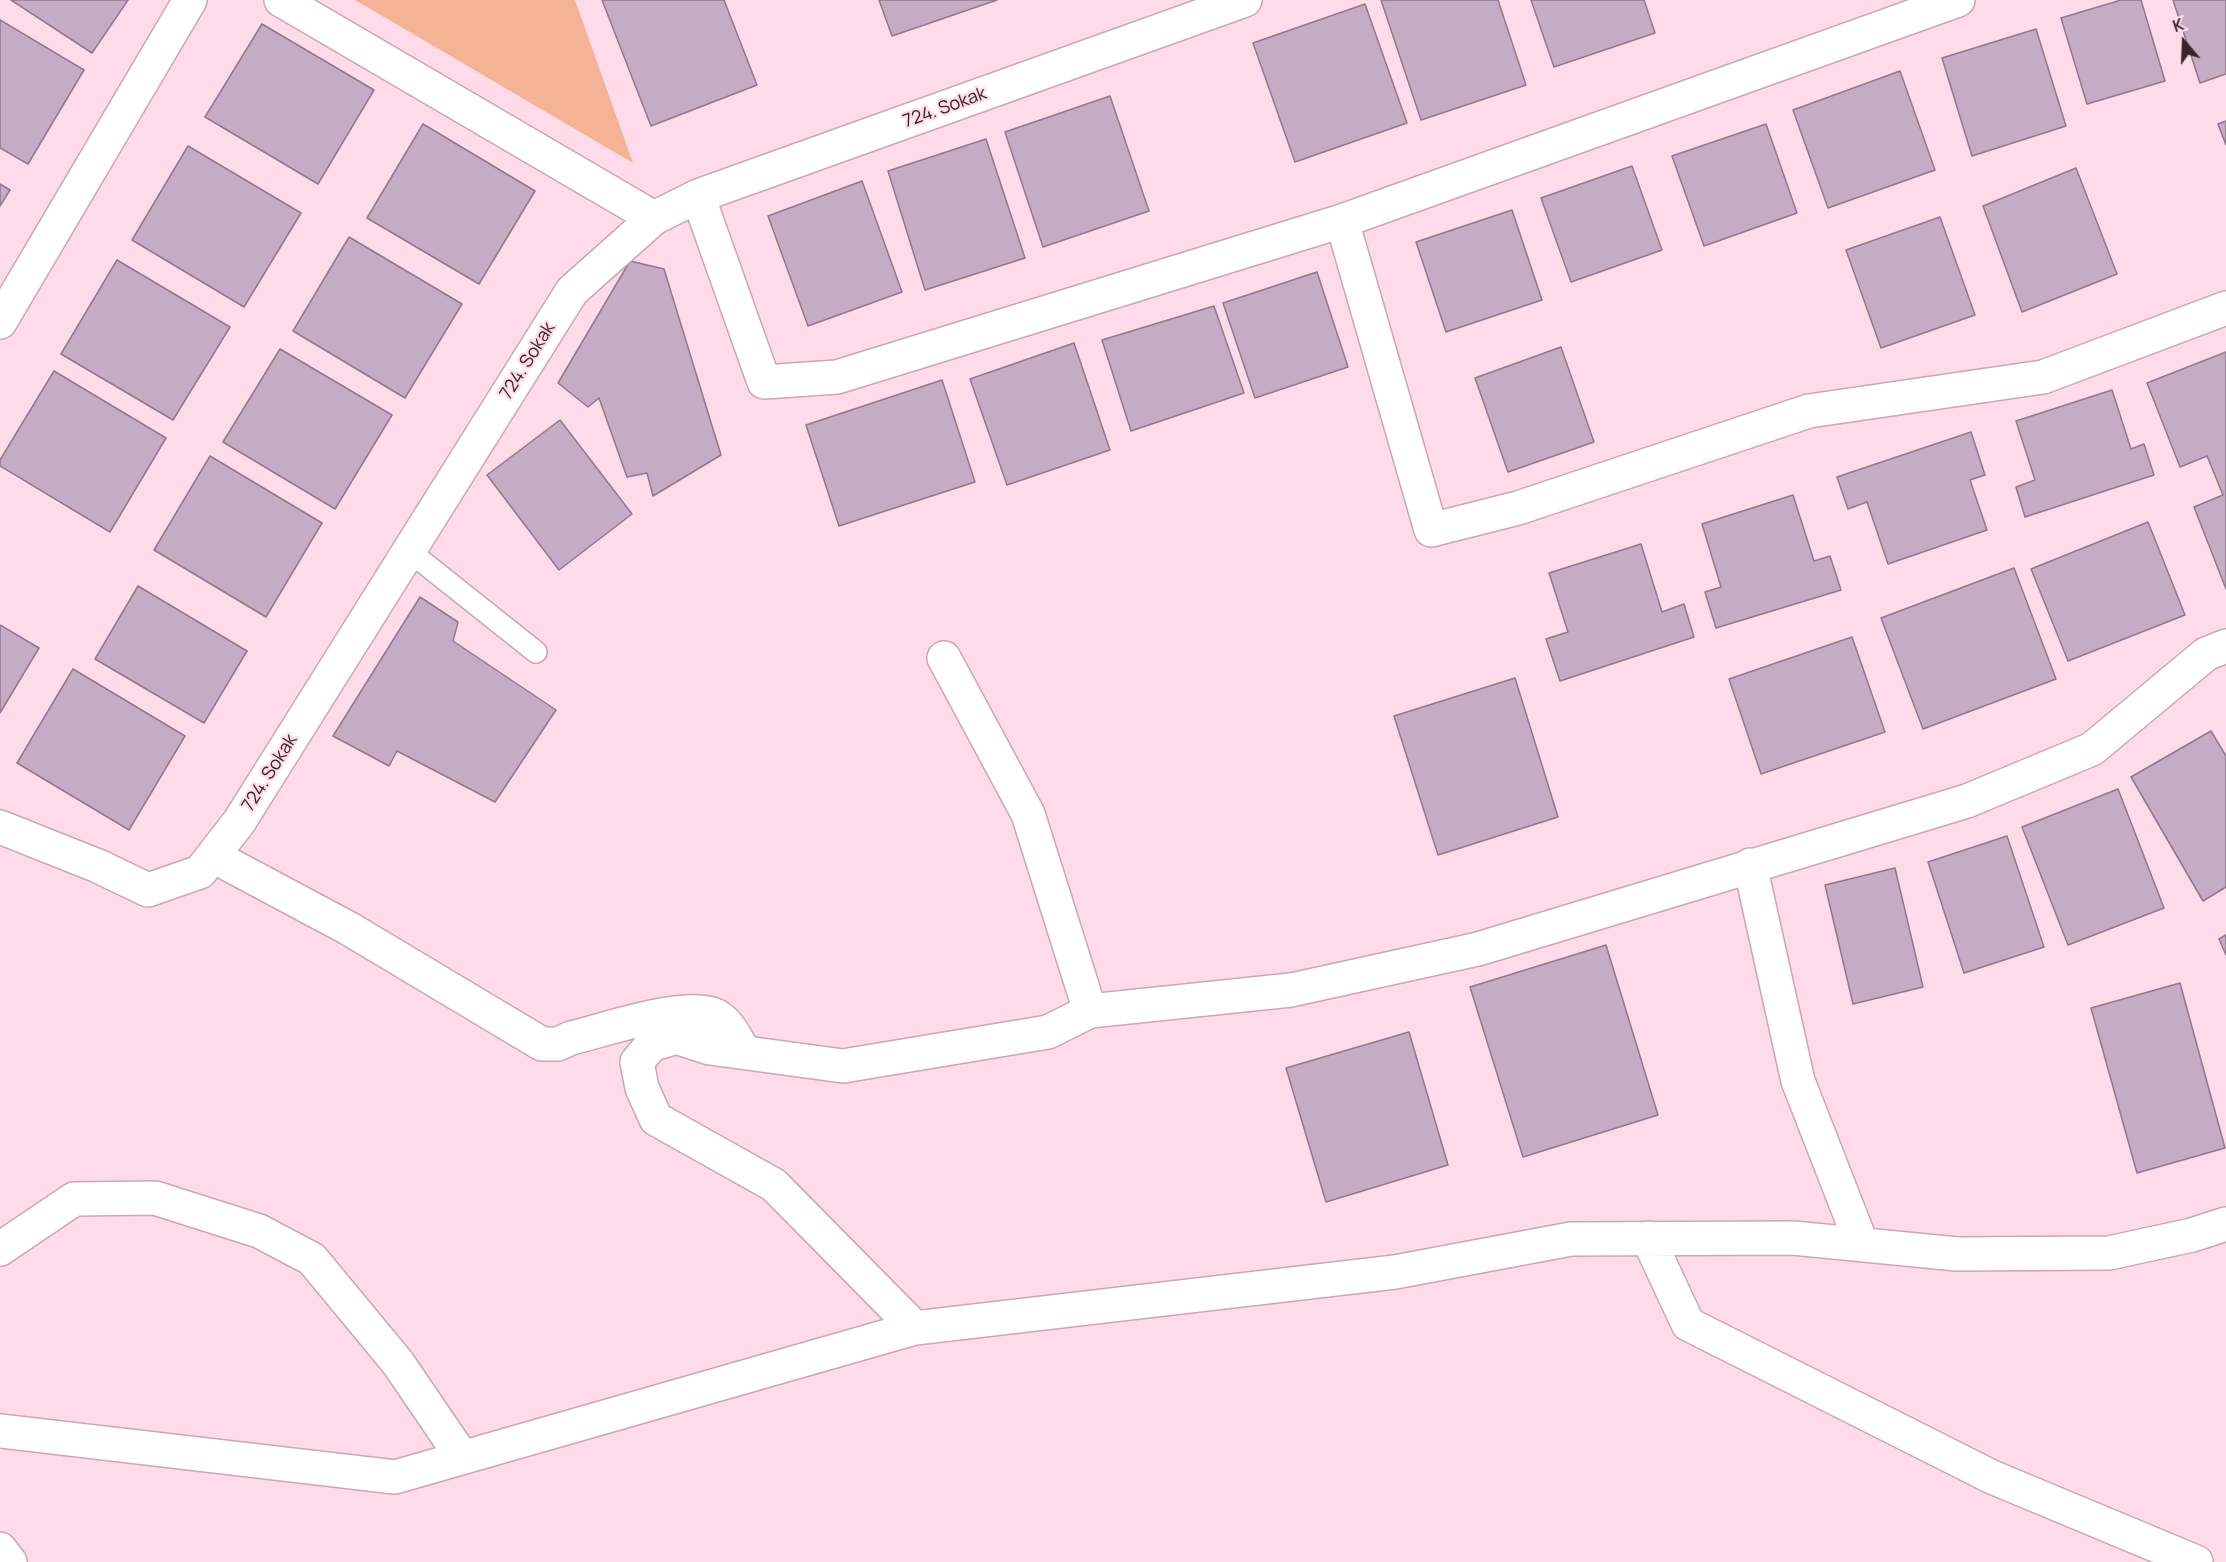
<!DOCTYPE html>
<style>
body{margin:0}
#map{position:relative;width:2226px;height:1562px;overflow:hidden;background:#ffdae8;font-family:Manrope,sans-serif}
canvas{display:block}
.north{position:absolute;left:2154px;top:12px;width:60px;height:60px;-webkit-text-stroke:4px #ffdae8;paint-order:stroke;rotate:341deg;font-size:16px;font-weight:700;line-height:24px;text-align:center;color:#33262b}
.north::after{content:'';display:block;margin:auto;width:21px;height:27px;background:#33262b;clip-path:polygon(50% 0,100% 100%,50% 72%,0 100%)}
</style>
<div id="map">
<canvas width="2226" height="1562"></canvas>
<div class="north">K</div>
</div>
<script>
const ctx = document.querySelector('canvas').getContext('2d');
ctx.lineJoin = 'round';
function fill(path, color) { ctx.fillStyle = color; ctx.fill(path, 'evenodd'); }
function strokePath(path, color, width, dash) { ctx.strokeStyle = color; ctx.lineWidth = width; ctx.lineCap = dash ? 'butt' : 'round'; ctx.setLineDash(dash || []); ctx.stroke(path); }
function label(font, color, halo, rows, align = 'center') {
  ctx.font = font + ' Manrope,sans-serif'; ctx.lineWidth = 4.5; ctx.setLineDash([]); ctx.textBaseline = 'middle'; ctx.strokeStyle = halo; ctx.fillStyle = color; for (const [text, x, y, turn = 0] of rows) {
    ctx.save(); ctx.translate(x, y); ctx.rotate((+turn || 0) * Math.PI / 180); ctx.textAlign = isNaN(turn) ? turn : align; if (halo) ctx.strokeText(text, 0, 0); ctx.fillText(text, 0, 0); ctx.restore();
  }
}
const green = new Path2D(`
 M355 0H575L633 163Z`);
const building = new Path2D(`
 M11 0H128L92 53Z
 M602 0H724L757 85 651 126Z
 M879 0H997L892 36Z
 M1381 0H1498L1526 85 1421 120Z
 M1531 0H1644L1655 33 1554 67Z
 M2121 0H2141L2165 81 2087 104 2061 18Z
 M2173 0H2226V74L2200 83Z
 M1365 4 1407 123 1295 162 1253 43Z
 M0 20 84 70 28 164 0 148Z
 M262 24 374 90 318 184 205 117Z
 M2036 29 2066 126 1972 156 1942 58Z
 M1900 71 1935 170 1828 208 1793 110Z
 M1110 96 1149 211 1043 247 1005 132Z
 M2226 121V145L2218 124Z
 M423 124 535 191 479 284 367 218Z
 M1766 124 1797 213 1704 246 1672 156Z
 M986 139 1025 258 925 290 888 171Z
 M188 146 301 213 244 307 132 240Z
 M1632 166 1662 250 1571 282 1541 198Z
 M2076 168 2117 274 2022 312 1983 206Z
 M862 181 902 292 808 326 768 216Z
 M0 184 10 190 0 206Z
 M1512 210 1542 300 1446 332 1416 242Z
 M1940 217 1975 315 1881 348 1846 250Z
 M349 237 462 304 405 398 293 331Z
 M117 260 230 327 173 420 61 354Z
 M630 261 664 269 721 455 653 496 647 473 627 477 599 398 588 407 558 383Z
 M1317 272 1348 367 1255 398 1223 303Z
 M1214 306 1244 393 1131 431 1102 340Z
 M1074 343 1110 450 1007 485 970 379Z
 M1561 347 1594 442 1508 472 1475 378Z
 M280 349 392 415 335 509 223 442Z
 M2226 352V589L2194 507 2223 495 2207 456 2180 467 2147 383Z
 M54 371 166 438 110 532 0 466V460Z
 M942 380 975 482 839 526 806 425Z
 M2112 390 2131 449 2144 444 2154 475 2025 517 2016 487 2035 480 2016 421Z
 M560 420 632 514 559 570 487 475Z
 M1971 432 1985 475 1970 480 1987 530 1888 564 1867 502 1848 509 1837 477Z
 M210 456 322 523 266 617 154 550Z
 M1793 495 1814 561 1830 556 1841 590 1716 628 1705 592 1721 587 1702 524Z
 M2148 522 2185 615 2068 661 2031 569Z
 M1641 544 1662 612 1684 604 1694 637 1560 681 1546 639 1568 632 1549 573Z
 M2014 568 2056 679 1923 729 1881 618Z
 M138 586 247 651 204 723 95 659Z
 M420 597 458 622 453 641 556 710 495 802 397 751 389 766 333 736Z
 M0 625 39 648 0 713Z
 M1852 637 1885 732 1761 774 1729 679Z
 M73 669 185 736 129 830 17 763Z
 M1515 678 1558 817 1438 855 1394 716Z
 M2211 731 2226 756V887L2203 901 2131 777Z
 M2118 789 2164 908 2068 945 2022 827Z
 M2007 836 2044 947 1964 973 1928 862Z
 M1895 868 1923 987 1853 1004 1825 885Z
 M2226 935V955L2219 939Z
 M1606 945 1658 1115 1523 1157 1470 987Z
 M2180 983 2225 1148 2137 1173 2091 1008Z
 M1409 1032 1448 1165 1326 1202 1286 1068Z`);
const service = new Path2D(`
 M409 551 536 652`);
const minor = new Path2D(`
 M281 0 654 218
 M698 196 764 382 837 377 1342 221 1958 0
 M1342 221 1431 530 1518 508 1809 411 2043 377 2226 308
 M0 322 190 0
 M944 658 1028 814 1090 1011
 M0 827 98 866 148 890 200 872 239 822 572 291 654 218 698 196 1245 0
 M213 856 348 928 542 1044H558L571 1038C605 1030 679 1004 712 1014 728 1019 736 1039 744 1052
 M1750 865 1798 1081 1862 1245
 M1648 1238 1688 1324 1992 1477 2196 1562
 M0 1249 74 1199 155 1198 259 1231 312 1259 398 1363 462 1457
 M915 1328 774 1185 656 1119 642 1088 637 1062 651 1045 676 1037 710 1048 843 1066 1048 1032 1090 1011 1291 990 1478 949 1967 801 2092 749 2206 654 2226 646
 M0 1431 395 1477 915 1328 1395 1272 1571 1239 1793 1238 1957 1254 2109 1253 2192 1235 2226 1224
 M0 1549 10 1562`);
const streetNames = [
 ["724. Sokak",945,108,-20],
 ["724. Sokak",528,361,-58],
 ["724. Sokak",270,773,-58]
];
fill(green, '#f5b395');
fill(building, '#c5abc3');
strokePath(building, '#90788e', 1.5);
strokePath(service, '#caa7b4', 24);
strokePath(minor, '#caa7b4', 36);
strokePath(service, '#fff', 21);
strokePath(minor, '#fff', 33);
label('18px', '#33262b', '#ffdae8', streetNames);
</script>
